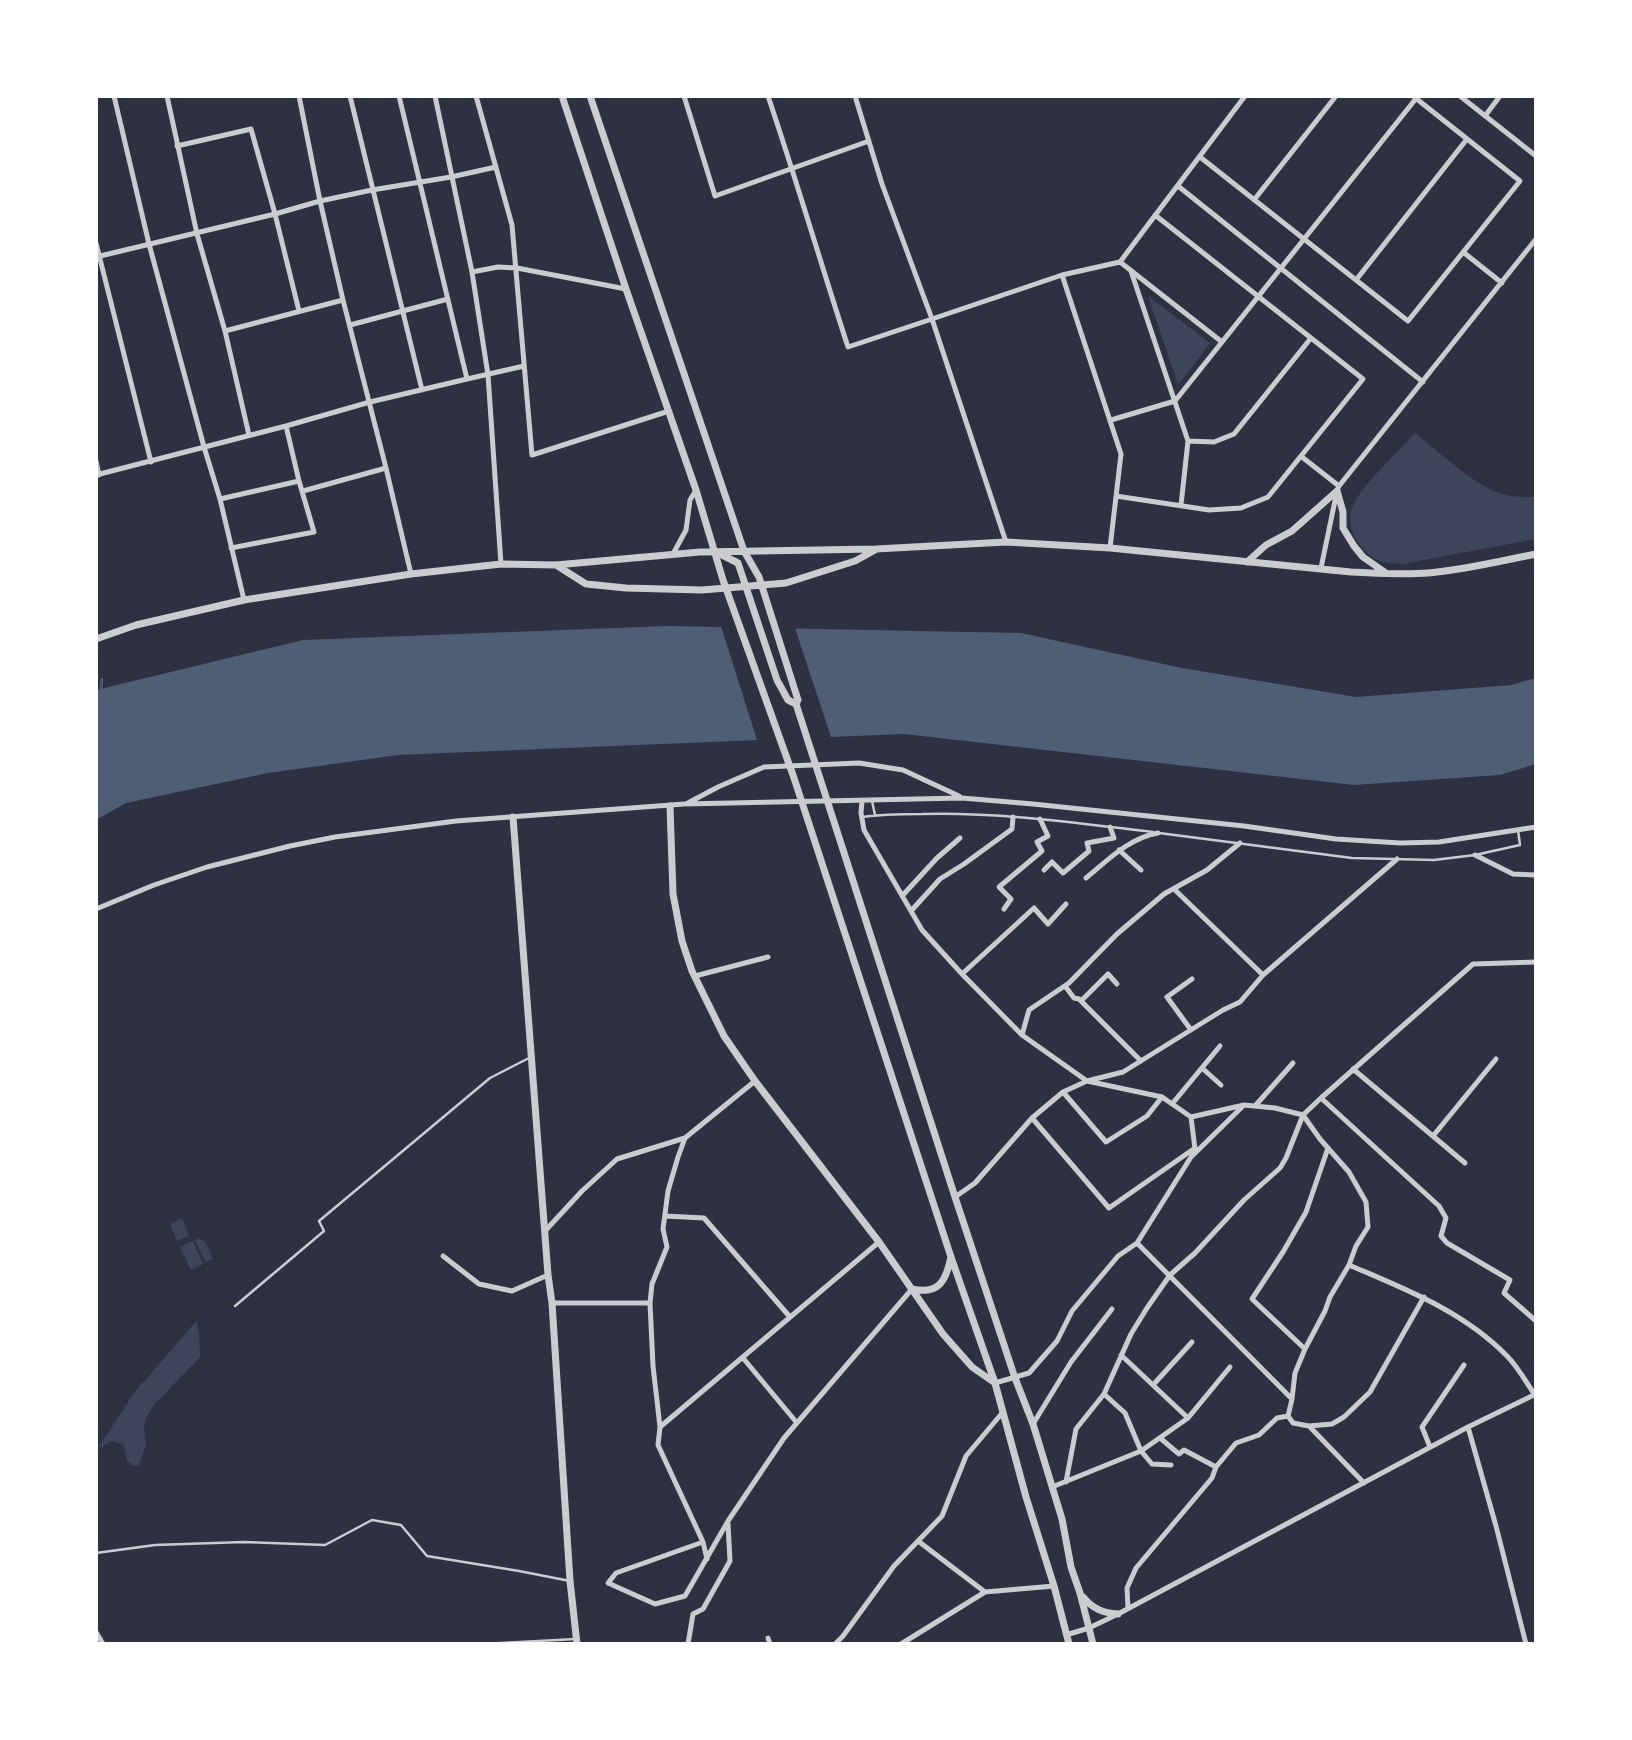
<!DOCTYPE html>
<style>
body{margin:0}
#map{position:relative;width:1632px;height:1740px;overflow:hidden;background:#2d3142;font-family:Lora,serif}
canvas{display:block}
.frame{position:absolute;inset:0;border:98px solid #fff;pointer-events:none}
</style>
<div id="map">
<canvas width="1632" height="1740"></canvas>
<div class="frame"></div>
</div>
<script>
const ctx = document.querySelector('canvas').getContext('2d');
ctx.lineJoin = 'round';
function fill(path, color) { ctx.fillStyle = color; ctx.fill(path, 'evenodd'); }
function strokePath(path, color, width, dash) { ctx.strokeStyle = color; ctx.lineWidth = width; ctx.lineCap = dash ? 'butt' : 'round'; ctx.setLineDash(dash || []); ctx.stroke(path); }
const green = new Path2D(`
 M1148 296 1210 343 1178 385Z
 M1415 433C1438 451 1475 486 1502 494 1513 497 1524 497 1536 497V539L1403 564C1383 563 1373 562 1360 545 1338 515 1357 496 1377 473 1390 460 1402 446 1415 433Z
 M182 1218 189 1236 177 1241 170 1224Z
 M197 1238C207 1239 209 1251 213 1259L206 1262 195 1241Z
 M193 1241 203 1264 191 1270 180 1247Z
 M196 1321 199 1332 200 1357 154 1405 146 1418 144 1428 146 1445 139 1465 133 1466 127 1461 124 1445 112 1441 102 1447 98 1448 134 1393Z`);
const water = new Path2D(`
 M667 626 1021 633 1182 668 1356 697 1511 685 1536 678V764L1500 775 1354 785 904 734 398 755 268 773 126 803 96 820V690L303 640Z`);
const pier = new Path2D(`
 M720 623 794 625 832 740 758 743Z`);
const stream = new Path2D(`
 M101 690 102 679`);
const service = new Path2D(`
 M872 801 875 815
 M863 817C882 814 902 814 922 814 999 812 1076 823 1153 832
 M1159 833 1352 858 1434 860 1475 855 1520 845 1518 830
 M235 1306 324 1231 319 1221 490 1078 529 1058
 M96 1553 155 1545 244 1542 325 1545 372 1520 401 1525 427 1556 519 1571 570 1581
 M482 1644 576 1639`);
const minor = new Path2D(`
 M114 96 149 244 204 447 220 499 244 600
 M167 96 197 234 225 331 249 435
 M299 96 320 201 343 300 386 468 411 574
 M350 96 422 390
 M435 96 472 272 488 375 501 564
 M476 96 512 225 532 455 669 411
 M684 96 715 196 869 141
 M768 96C796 179 821 264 848 347L932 319 882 184 855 96
 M1460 96 1536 156
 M1485 116 1500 96
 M177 146 251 129 275 214 299 311
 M1200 157 1408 321 1520 181 1413 96
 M1178 186 1423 382
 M1254 200 1336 96
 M96 243 151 462
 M1463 252 1502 283
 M96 257 275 214 320 201 372 190 451 177 496 167
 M1120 262 1222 342
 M1131 271 1188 441 1181 505
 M472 272 498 267 517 268 626 289
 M1062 275 1121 454 1110 548
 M1356 280 1467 139
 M350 325 448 299
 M225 331 343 300
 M467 379 524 366
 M1111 420 1175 401 1418 96
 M1188 441 1214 442 1234 434 1311 338
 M1302 457 1339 486
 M96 461 99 475
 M96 475 286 426 370 402 467 379 399 96
 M303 491 386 468
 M1116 496 1209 510 1241 508 1268 497 1363 379 1155 215
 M220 499 299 481 286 426
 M1006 542 932 319 1062 275 1120 262 1245 96
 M231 548 314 532 299 481
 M673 554 686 530 690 500 696 490
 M1321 568 1337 491 1339 486 1536 239
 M862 801 861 813 864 830 922 930 962 974 1022 1035 1087 1081 1162 1097 1191 1117 1244 1105 1275 1108 1303 1115
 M686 804 718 787 764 767 859 763 903 770 959 796
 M1119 850 1141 870
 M1475 855 1513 874 1536 875
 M1044 870 1052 862 1063 873 1089 851 1087 843 1114 838 1110 827
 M1086 878C1108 860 1129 838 1158 833
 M1174 889 1263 975
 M902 896 937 858 960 838
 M96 909 154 885 207 867 290 846 335 837 456 821 684 804 962 798 1033 804 1244 826 1336 839 1400 843 1439 842 1536 827
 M1004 909 1011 899 999 887 1042 851 1037 842 1048 836 1040 819
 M911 911 940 879 964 864 1012 829 1013 817
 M962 974 1034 908 1048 924 1066 904
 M695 976 768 957
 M1065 986 1074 998 1079 999 1141 1061
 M1081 1001 1108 974 1117 984
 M1191 1030 1167 997 1192 979
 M1022 1035 1029 1010 1069 983 1117 934 1164 894 1207 870 1240 843
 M1202 1068 1221 1085
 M1353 1069 1465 1163
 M1063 1092 1106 1142 1147 1116 1162 1097
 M1321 1098 1439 1206 1446 1218 1441 1236 1447 1243 1510 1280 1504 1293 1536 1321
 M1172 1104 1220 1046
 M1255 1106 1293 1063
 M1191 1117 1195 1149
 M1032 1118 1109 1208 1195 1148
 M1433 1136 1496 1059
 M955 1197 975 1183 1032 1118 1063 1092 1087 1081 1123 1072 1223 1010 1240 1002 1263 975 1397 859
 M665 1216 704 1218 790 1317
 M545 1231 582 1191 617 1159 685 1138
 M1137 1243 1292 1399 1288 1416 1293 1423 1309 1426 1364 1483
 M443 1256 479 1284 512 1291 548 1275
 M1349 1265C1405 1289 1463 1311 1507 1356 1518 1367 1526 1382 1535 1395
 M552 1303H650
 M1305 1349 1252 1299 1283 1252 1306 1212 1328 1148
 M1121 1355 1188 1418
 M743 1358 797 1423
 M995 1383 1029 1373 1057 1341 1072 1311 1118 1256 1137 1243 1191 1157 1242 1107
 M1153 1385 1192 1342
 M1104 1394 1125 1413 1141 1451 1152 1464 1171 1465
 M1292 1399 1295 1373 1305 1349 1325 1311 1330 1297 1349 1265 1356 1246 1368 1227 1366 1202 1349 1172 1320 1139 1303 1115
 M1033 1424 1071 1362 1112 1309
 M1309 1426 1332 1424 1344 1417 1370 1392 1424 1297
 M660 1427 879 1242
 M1468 1427 1496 1526 1526 1644
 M1160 1438 1179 1454 1184 1450 1216 1467
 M1430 1447 1422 1427 1464 1365
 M1066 1482 1076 1429 1104 1394 1131 1334 1147 1308 1170 1275 1195 1253 1244 1200 1280 1168 1286 1158 1303 1115 1321 1098 1473 964 1536 962
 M1052 1487 1141 1451 1188 1418 1230 1367
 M918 1541 985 1592
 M703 1542 616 1573 608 1583 655 1604 685 1596 728 1521 784 1438 912 1289
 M707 1559 703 1542 658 1445 660 1427 653 1366 650 1303 652 1284 667 1247 663 1229 668 1191 678 1157 685 1138 755 1081
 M1128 1608 1127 1588 1136 1568 1212 1478 1216 1467 1236 1443 1259 1435 1277 1418 1288 1416
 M96 1632 103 1644
 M1066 1635 1089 1628 1118 1614 1468 1427 1536 1394
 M768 1638 770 1644
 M688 1644 693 1614 703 1609 730 1561 728 1524
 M835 1644 843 1636 894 1566 942 1516 966 1456 1003 1412
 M901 1644 985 1592 1054 1586`);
const tertiary = new Path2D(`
 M562 96 626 289 696 490 723 580 794 778 951 1257 995 1383 1026 1497 1054 1586 1069 1644
 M590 96 744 551 759 577 798 700 796 704 955 1197 1015 1378 1033 1424 1062 1519 1071 1567 1080 1593 1093 1644
 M718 553 738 563 777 680 788 700 796 704
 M1247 562 1266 545 1292 531 1337 491 1343 512V528L1354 546 1363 557 1386 573
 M556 565 586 584 626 588 702 590 786 583 855 561 875 550
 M96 639 136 625 244 600 411 574 501 564 556 565 700 552 876 549 1006 542 1110 548 1351 572C1377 573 1402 575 1428 573 1464 570 1500 561 1536 554
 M670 806 673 894 682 941 692 971 724 1036 755 1081 879 1242 943 1334 972 1367 995 1383
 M513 817 548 1275 552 1303 570 1581 577 1644
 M912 1289C939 1295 946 1281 951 1257
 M1083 1597C1093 1609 1103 1613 1118 1614`);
fill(green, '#3c4559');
fill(water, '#4f5d75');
fill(pier, '#2d3142');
strokePath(stream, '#4f5d75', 2.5);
strokePath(service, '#caccd0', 2.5);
strokePath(minor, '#caccd0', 5);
strokePath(tertiary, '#caccd0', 7);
</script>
